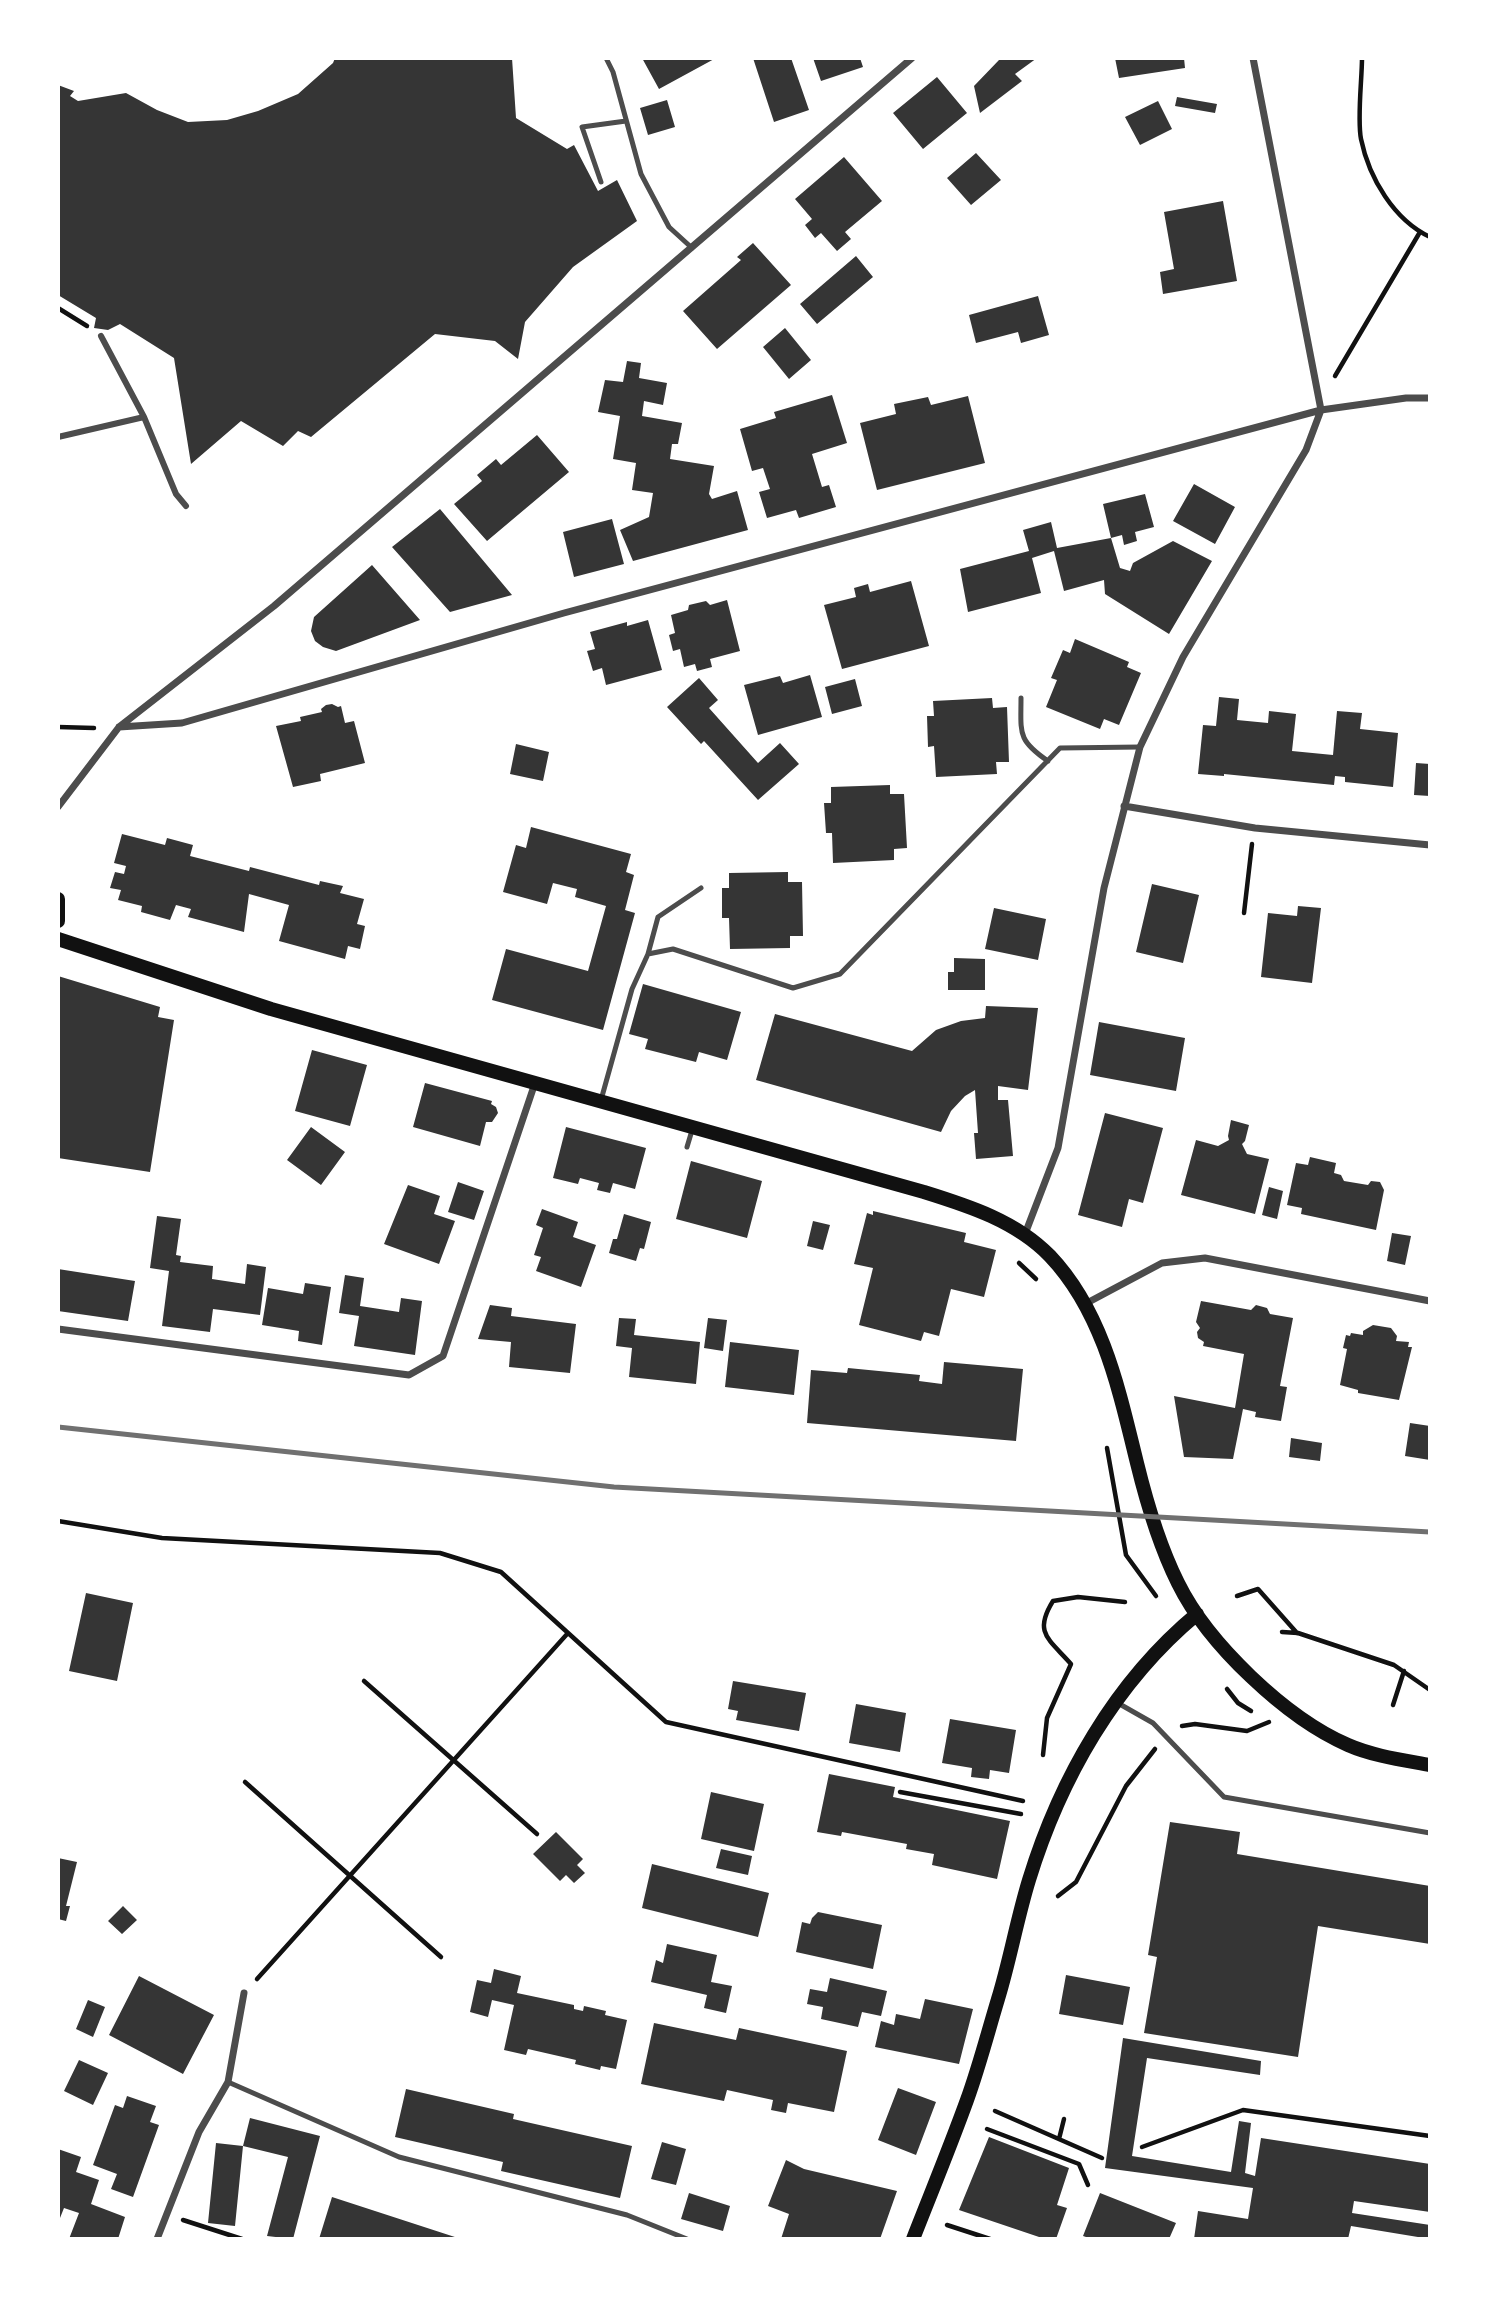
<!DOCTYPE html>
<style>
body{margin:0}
#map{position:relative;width:1488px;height:2297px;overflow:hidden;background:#fff;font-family:"IBM Plex Serif",serif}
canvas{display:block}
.frame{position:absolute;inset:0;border:60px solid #fff;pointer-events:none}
</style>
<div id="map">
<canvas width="1488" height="2297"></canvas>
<div class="frame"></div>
</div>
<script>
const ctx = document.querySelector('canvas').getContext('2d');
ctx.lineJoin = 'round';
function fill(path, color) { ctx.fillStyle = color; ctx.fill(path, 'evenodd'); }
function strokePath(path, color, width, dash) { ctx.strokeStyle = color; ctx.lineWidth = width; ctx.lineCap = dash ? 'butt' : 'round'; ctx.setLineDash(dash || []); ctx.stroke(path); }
const building = new Path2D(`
 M335 58H512L516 118 567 149 574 145 598 191 617 180 637 221 573 267 525 322 518 359 495 341 435 334 311 437 298 431 283 446 241 421 191 464 174 358 120 324 108 330 94 328 96 318 58 295V85L74 91 70 96 78 101 126 93 157 110 188 122 227 120 258 111 298 94 333 63Z
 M642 58H716L659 89Z
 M753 58H791L809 110 774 122Z
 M813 58H860L863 67 821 81Z
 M997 58H1037L1015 74 1022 81 980 113 974 86 999 60Z
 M1115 58H1184L1185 68 1119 78Z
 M937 77 967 113 923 149 893 113Z
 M1177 97 1217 104 1215 113 1175 106Z
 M667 100 675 127 648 135 640 108Z
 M1158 101 1172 129 1140 145 1125 117Z
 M976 153 1001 180 971 205 947 178Z
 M844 157 882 201 845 232 851 239 837 251 821 233 815 238 805 225 812 219 795 199Z
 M1223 201 1237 281 1163 294 1160 272 1174 269 1164 212Z
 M753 243 791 285 717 349 683 311 741 260 737 257Z
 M856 256 873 277 817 324 800 304Z
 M1038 296 1049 335 1021 343 1018 332 976 343 969 315Z
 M785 328 811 360 789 379 763 347Z
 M627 361 641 363 639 378 667 383 663 405 644 401 642 416 682 423 678 444H672L670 459 714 466 709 494 712 499 737 491 748 530 633 561 620 530 649 517 653 493 632 490 636 463 613 459 620 416 598 412 605 380 623 382Z
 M832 395 847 443 812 454 822 487 829 485 836 507 799 518 796 510 767 518 759 492 770 489 763 468 752 471 740 429 776 418 774 412Z
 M968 396 985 463 877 490 860 423 896 414 894 404 928 397 931 405Z
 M537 435 569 472 487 541 454 504 482 481 477 475 496 459 501 465Z
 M1194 484 1235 507 1215 544 1173 521Z
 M1145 494 1154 527 1135 532 1137 541 1124 545 1122 535 1111 538 1120 568 1130 571 1133 563 1173 541 1212 561 1169 634 1105 594 1104 580 1064 591 1054 551 1032 558 1041 593 968 612 960 569 1029 551 1023 530 1051 522 1057 548 1111 538 1103 504Z
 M440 509 512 595 450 612 392 547Z
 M612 519 624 564 574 577 563 532Z
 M372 565 420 620 336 651 323 647 315 641 311 631 314 617Z
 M911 581 929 646 842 669 824 605 856 597 854 588 868 584 870 592Z
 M727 600 740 651 710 659 712 667 697 671 695 664 684 667 680 649 673 651 669 635 675 633 671 615 688 610 689 605 706 601 710 605Z
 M648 620 662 670 606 685 602 668 593 671 587 651 595 649 590 632 627 622V626Z
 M1075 639 1129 662 1127 667 1141 673 1119 725 1104 719 1100 729 1046 707 1057 680 1051 678 1063 650 1070 653Z
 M810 675 822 717 758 735 744 685 780 676 783 683Z
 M699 678 718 700 709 708 758 763 780 743 799 764 758 800 704 741 701 744 667 707Z
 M855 679 862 706 832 714 825 687Z
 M1219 697 1239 699 1237 720 1268 723 1269 711 1296 714 1292 751 1333 755 1337 711 1362 713 1360 729 1398 733 1393 787 1345 782V777L1335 776 1334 785 1224 774V776L1198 774 1203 725 1216 726Z
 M992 698 993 708 1007 707 1009 762H996L997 774 936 777 934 746 928 747 927 716H934L933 701Z
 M332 704 338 707 341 706 345 723 354 721 365 763 320 774 321 781 293 787 276 726 301 721 300 717 322 712 321 709 326 705Z
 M516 744 549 752 543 781 510 774Z
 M1416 763 1430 764V796L1414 795Z
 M890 785V794H904L907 848 894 849V860L833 863 832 833H826L824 803H831V787Z
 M531 827 631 854 626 872 634 875 625 910 635 913 603 1030 492 1000 506 949 588 971 606 906 575 897 577 889 553 883 547 904 503 892 516 845 526 848Z
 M122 834 165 845 167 838 193 845 190 856 249 871 250 867 319 885 320 881 343 886 340 893 364 899 357 924 365 926 360 949 348 946 345 959 279 941 289 905 249 894 244 932 188 917 191 909 176 905 170 920 141 912 142 906 118 900 121 890 110 888 115 872 124 874 126 866 114 863Z
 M788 872V882H802L803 936H790V948L730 949 729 918H722V888H729V873Z
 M1152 884 1199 895 1183 963 1136 952Z
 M1298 906 1321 908 1312 983 1261 977 1268 913 1297 916Z
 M994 908 1046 919 1038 960 985 949Z
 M954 958 985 959V990H948V972H954Z
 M58 976 160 1007 158 1017 174 1020 150 1172 58 1158Z
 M643 984 741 1012 727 1060 699 1052 696 1062 645 1049 648 1039 629 1034Z
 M986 1006 1038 1008 1028 1090 998 1086V1100H1008L1013 1156 976 1159 974 1133H978L975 1090 965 1096 951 1111 941 1132 756 1080 775 1014 912 1051 936 1030 961 1021 985 1018Z
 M1099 1022 1185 1038 1176 1091 1090 1075Z
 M312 1050 367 1065 350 1126 295 1111Z
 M425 1083 492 1101 491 1104 496 1107 498 1113 492 1122H486L480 1146 413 1127Z
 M1105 1113 1163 1128 1143 1203 1129 1199 1122 1227 1078 1215Z
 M1231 1120 1249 1125 1245 1141 1242 1144 1247 1154 1269 1159 1255 1214 1181 1195 1196 1140 1218 1146 1229 1140 1228 1136Z
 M311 1127 345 1152 321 1185 287 1160Z
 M566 1127 646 1148 635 1189 613 1183 610 1193 597 1190 599 1183 580 1178 578 1184 553 1178Z
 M1310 1157 1336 1163 1334 1173 1341 1175 1344 1181 1368 1185 1371 1181 1380 1182 1384 1190 1376 1230 1301 1214 1302 1208 1287 1205 1296 1163 1308 1165Z
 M691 1161 762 1181 747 1238 676 1219Z
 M458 1182 484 1191 474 1220 448 1212Z
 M408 1185 440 1196 434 1214 455 1221 439 1264 384 1244Z
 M1269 1187 1283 1191 1277 1219 1262 1215Z
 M542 1209 578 1222 573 1237 596 1245 581 1287 536 1271 541 1257 534 1255 543 1228 536 1225Z
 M873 1211 966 1233 964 1242 996 1250 984 1297 951 1289 939 1336 924 1332 921 1341 859 1325 873 1268 854 1264 867 1213 873 1215Z
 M624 1214 651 1222 644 1249 640 1248 636 1261 609 1253 613 1239H617Z
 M157 1216 181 1219 176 1255 181 1256 180 1262 213 1266 212 1279 245 1284 247 1264 266 1267 260 1315 213 1309 210 1332 162 1326 169 1271 150 1268Z
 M813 1221 830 1225 823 1250 807 1246Z
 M1392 1233 1411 1236 1405 1265 1387 1261Z
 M58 1269 135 1281 128 1321 58 1311Z
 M345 1275 364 1278 360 1306 399 1312 401 1298 422 1301 415 1355 354 1346 359 1316 339 1313Z
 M305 1283 331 1287 322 1345 298 1341 299 1331 262 1325 268 1288 303 1294Z
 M1201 1301 1251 1310 1256 1305 1267 1308 1270 1314 1293 1318 1280 1386 1287 1387 1281 1421 1255 1417 1256 1412 1243 1409 1233 1459 1184 1457 1174 1396 1235 1408 1244 1354 1203 1346 1204 1342 1198 1338 1197 1332 1200 1328 1196 1322Z
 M490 1305 512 1308 511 1316 576 1324 570 1373 509 1367 511 1342 478 1339Z
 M619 1318 636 1319 634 1335 700 1342 696 1384 629 1377 632 1348 616 1346Z
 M708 1318 727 1320 723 1351 704 1348Z
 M1373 1325 1391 1328 1397 1336 1396 1341 1409 1342 1408 1347H1412L1399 1400 1358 1393V1390L1340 1385 1347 1349 1343 1348 1346 1335 1350 1336 1351 1333 1363 1335V1331Z
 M730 1342 799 1350 794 1395 725 1387Z
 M944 1362 1023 1369 1016 1441 807 1423 811 1370 847 1373 848 1368 920 1375 919 1381 942 1384Z
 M1410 1423 1430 1426V1460L1405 1456Z
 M1291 1438 1322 1443 1320 1461 1289 1457Z
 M86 1593 133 1603 117 1681 69 1671Z
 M733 1681 806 1693 799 1731 736 1720 738 1711 728 1709Z
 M856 1704 906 1713 900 1752 849 1743Z
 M950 1719 1016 1730 1009 1773 990 1770 989 1779 971 1777 972 1768 942 1763Z
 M829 1774 895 1787 893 1797 1010 1821 997 1879 932 1865 934 1854 906 1849 907 1844 842 1832 841 1836 817 1832Z
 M711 1792 764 1804 754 1851 701 1839Z
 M1170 1822 1240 1832 1237 1854 1430 1886V1944L1318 1926 1298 2057 1144 2033 1157 1957 1148 1955Z
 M556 1832 583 1859 577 1865 585 1873 574 1883 566 1875 560 1881 533 1854Z
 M721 1849 752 1856 748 1875 716 1868Z
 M58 1858 77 1862 66 1906H70L66 1921 58 1919Z
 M652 1864 769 1893 758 1937 642 1908Z
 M123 1906 137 1920 122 1934 108 1921Z
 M818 1912 882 1925 873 1969 796 1952 802 1922 810 1924 812 1918Z
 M667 1944 717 1955 711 1982 732 1986 726 2013 704 2008 707 1995 651 1982 656 1960 663 1963Z
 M494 1969 521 1976 517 1993 574 2005V2009L583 2011 584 2006 606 2011 605 2015 627 2020 616 2069 601 2066 600 2070 575 2064 576 2060 528 2049 526 2055 504 2050 514 2005 492 2000 488 2017 470 2012 477 1980 491 1983Z
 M1066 1975 1130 1987 1123 2025 1059 2014Z
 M139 1976 214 2015 183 2074 109 2035Z
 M830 1978 887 1991 881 2016 862 2012 858 2027 821 2019 823 2007 807 2004 810 1989 827 1992Z
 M925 1999 973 2009 959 2064 875 2047 881 2021 894 2025 896 2014 920 2019Z
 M88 2000 105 2007 93 2037 76 2029Z
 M654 2023 736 2040 739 2028 847 2051 834 2112 788 2103 786 2113 771 2110 773 2100 727 2090 724 2101 641 2084Z
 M1123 2038 1261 2061 1260 2075 1147 2058 1132 2156 1231 2172 1239 2121 1251 2123 1245 2173 1255 2176 1261 2138 1430 2164V2212L1354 2201 1352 2213 1430 2225V2239L1351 2226 1348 2239H1194L1198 2211 1248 2219 1253 2188 1105 2168Z
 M79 2060 108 2073 93 2105 64 2091Z
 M898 2088 936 2102 916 2155 878 2140Z
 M406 2089 514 2114 513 2119 632 2146 620 2198 501 2171 503 2162 395 2137Z
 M127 2096 156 2106 150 2122 159 2125 133 2197 111 2189 117 2174 93 2165 115 2105 123 2108Z
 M250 2118 320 2136 293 2239 267 2236 288 2157 243 2146Z
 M989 2137 1069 2168 1057 2205 1067 2208 1056 2239H1045L959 2210Z
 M662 2142 686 2149 676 2185 651 2179Z
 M216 2143 243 2146 235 2226 208 2223Z
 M58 2149 81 2157 76 2172 99 2180 91 2204 125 2217 118 2239H69L79 2213 64 2208 58 2223Z
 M786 2160 804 2169 897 2191 880 2239H781L789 2214 768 2206Z
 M689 2193 730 2206 723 2231 681 2219Z
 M1100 2193 1176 2223 1169 2239H1092L1083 2236Z
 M332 2197 461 2239H319Z`);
const path = new Path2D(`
 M1362 58C1362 79 1357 119 1361 139 1369 178 1394 220 1430 237
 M58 308 87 326
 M1335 376 1420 232
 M58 727 94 728
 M1244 913 1252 844
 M1019 1263 1036 1279
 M1107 1448 1126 1555 1156 1596
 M58 1521 162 1538 440 1553 501 1572 666 1722 1023 1801
 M1237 1596 1258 1589 1297 1633
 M1282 1632 1298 1633 1394 1665 1430 1690
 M364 1681 537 1834
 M1227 1689 1238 1703 1251 1711
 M1393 1705 1404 1671
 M1182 1726 1195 1724 1247 1731 1269 1722
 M1043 1755 1047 1718 1071 1664C1049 1639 1033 1633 1053 1601L1078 1597 1125 1602
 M245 1782 441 1957
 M900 1792 1021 1814
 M1058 1896 1076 1882 1126 1786 1155 1749
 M257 1979 568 1633
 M995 2111 1102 2158
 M987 2129 1079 2164 1088 2185
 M1059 2139 1064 2119
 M1142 2147 1243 2110 1430 2136
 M183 2220 242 2239
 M947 2225 990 2239`);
const service = new Path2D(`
 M606 58 613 72 641 174 669 227 692 248
 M601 182 582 127 626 121
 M1021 698C1021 733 1017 740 1048 761
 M648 954 658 917 701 888
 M601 1100 632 989 648 954 673 949 793 988 840 974 1060 748 1140 747
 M687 1147 693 1127
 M1116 1702 1153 1723 1224 1797 1430 1833
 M228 2082 399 2157 627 2215 687 2239`);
const pedestrian = new Path2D(`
 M101 336 144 417 176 494 186 506
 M58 437 144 417`);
const minor = new Path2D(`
 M119 727 182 723 564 613 1321 410 1406 398H1430
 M1124 806 1255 828 1430 845
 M58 807 119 727 274 606 912 58
 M1025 1234 1058 1148 1104 888 1140 747 1183 657 1306 450 1321 410 1253 58
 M1085 1304 1162 1263 1205 1258 1430 1301
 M58 1329 409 1375 443 1356 535 1083
 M157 2239 199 2132 228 2082 244 1993`);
const secondary = new Path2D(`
 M58 899V921
 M58 939 271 1009 924 1192C969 1206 1016 1221 1050 1256 1103 1312 1119 1390 1137 1463 1147 1504 1159 1545 1178 1583 1208 1644 1286 1718 1348 1745 1373 1756 1403 1760 1430 1765
 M913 2239C931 2193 950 2147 967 2100 979 2067 988 2032 998 1999 1010 1960 1017 1919 1029 1880 1060 1779 1115 1682 1197 1614`);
const rail = new Path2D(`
 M58 1427 614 1487 1430 1532`);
fill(building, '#353535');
strokePath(path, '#111', 4.5);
strokePath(service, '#4c4c4c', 5);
strokePath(pedestrian, '#4c4c4c', 6);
strokePath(minor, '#4c4c4c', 7);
strokePath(secondary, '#111', 14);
strokePath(rail, '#707070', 5);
</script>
